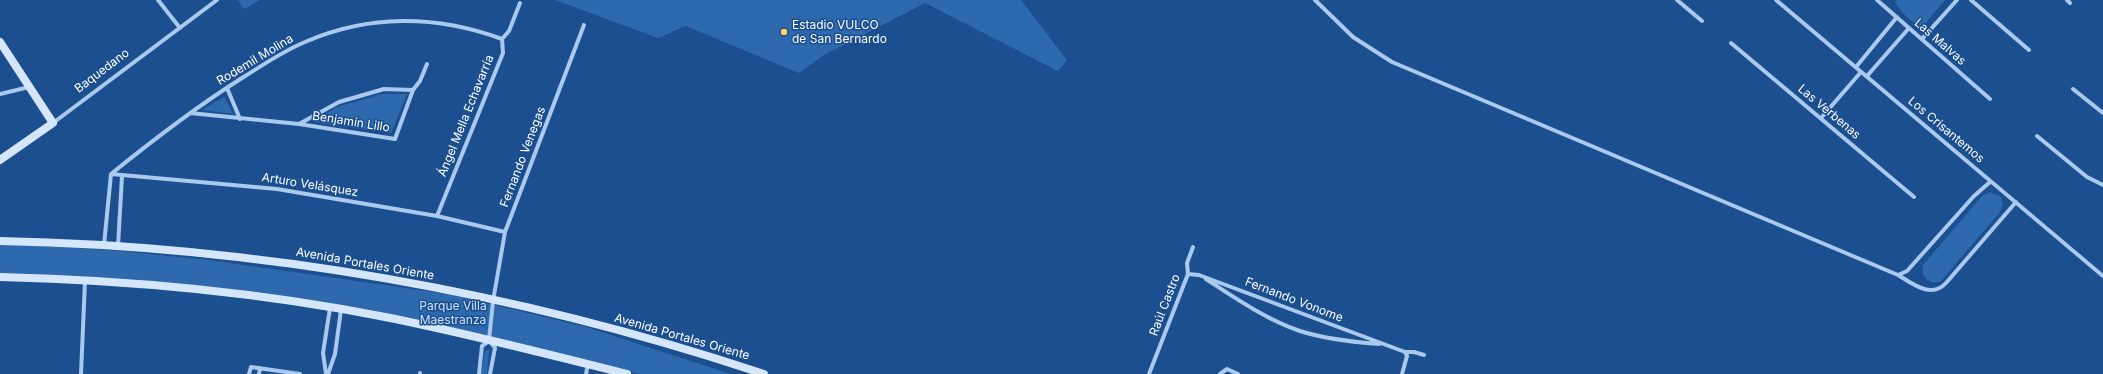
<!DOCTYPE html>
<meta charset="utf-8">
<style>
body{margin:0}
canvas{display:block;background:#1b4f8f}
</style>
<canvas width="2103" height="374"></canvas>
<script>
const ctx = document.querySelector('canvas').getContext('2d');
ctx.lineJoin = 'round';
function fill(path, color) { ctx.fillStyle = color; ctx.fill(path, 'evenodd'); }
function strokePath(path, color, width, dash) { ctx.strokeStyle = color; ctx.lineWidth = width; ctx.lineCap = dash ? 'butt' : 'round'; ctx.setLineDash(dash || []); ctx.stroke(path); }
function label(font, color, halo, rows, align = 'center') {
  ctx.font = font + ' Inter,sans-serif'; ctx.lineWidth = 3; ctx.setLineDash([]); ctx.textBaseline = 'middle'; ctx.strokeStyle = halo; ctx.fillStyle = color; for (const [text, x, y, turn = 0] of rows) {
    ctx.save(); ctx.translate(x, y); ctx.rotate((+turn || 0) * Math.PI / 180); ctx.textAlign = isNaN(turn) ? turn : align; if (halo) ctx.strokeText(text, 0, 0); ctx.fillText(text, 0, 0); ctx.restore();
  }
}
const green = new Path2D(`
 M238 0H260L244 9Z
 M555 0H1021L1067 60 1058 71 925 3 824 55 799 73 686 26 658 38Z
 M1897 0H1945L1922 27C1910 21 1902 14 1895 2Z
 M382 94H407L391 133 313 122 337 107Z
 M224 97 233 114 202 110Z
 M1990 192 2001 197 2003 204 2000 212 1941 281C1930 286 1920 277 1923 265L1982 196Z
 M0 244 110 250 209 260 448 294 586 327 731 374H639L499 340 241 293 0 275Z
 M489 350 487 374H481L485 351Z`);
const street = new Path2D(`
 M158 0 180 28
 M1315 0 1353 37 1392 62 1898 275C1913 284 1931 299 1946 283L2016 202
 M1677 0 1702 21
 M1776 0 2103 276
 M1877 0 1990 99
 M1971 0 2029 50
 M2067 0 2070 3
 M502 39 509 31 520 3
 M1922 39 1957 0
 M1731 43 1914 197
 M1856 67 1897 17
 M1867 76 1909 28
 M227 88 240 119
 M2073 89 2103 113
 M413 90 420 81 427 64
 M0 94 29 87
 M190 113 299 124 395 139 413 90 384 89 339 102 299 124
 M1821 118 1861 72
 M53 123 217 0
 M2037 136 2087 177 2103 185
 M111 174 277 189 437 216 505 232
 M437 216 503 53 502 39
 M104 245 111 174C153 140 196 107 242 78 263 65 283 51 305 42 369 14 437 15 502 39
 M118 246 122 176
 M1188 274 1199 275 1405 352H1414L1424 355
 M1898 275 1907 271 1974 196 1990 182
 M1206 279C1235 298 1267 320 1300 331 1325 339 1352 342 1379 344
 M81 374 85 281
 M249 374 251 367 300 374
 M259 374 260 368
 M326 374 323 353 330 308
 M328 374 335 354 341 310
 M420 374V373
 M479 374 482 346 489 341
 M490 374 495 348 489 340 493 301 505 232 584 25
 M586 374 588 364
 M1149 374 1188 274 1187 263 1193 247
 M1220 374 1227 369 1238 374
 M1402 374 1407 356 1405 352`);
const secondary = new Path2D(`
 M0 42 53 123 0 160
 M0 241C259 246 518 292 764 374
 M0 277C128 280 259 292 385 317 466 333 547 354 627 374`);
const markers = [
 [784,32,4,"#ffd166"]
];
const poiNames = [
 ["Estadio VULCO",792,25],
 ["de San Bernardo",792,39]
];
const streetNames = [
 ["Las Malvas",1940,42,41],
 ["Rodemil Molina",255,60,-31],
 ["Baquedano",102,71,-37],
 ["Las Verbenas",1829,112,40],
 ["Ángel Mella Echavarría",466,116,-68],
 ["Benjamín Lillo",351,122,9],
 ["Los Crisantemos",1946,130,40],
 ["Fernando Venegas",523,157,-69],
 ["Arturo Velásquez",310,185,9],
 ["Avenida Portales Oriente",365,264,10],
 ["Fernando Vonome",1294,300,21],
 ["Raúl Castro",1165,305,-69],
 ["Avenida Portales Oriente",682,337,16]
];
const parkNames = [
 ["Parque Villa",453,306],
 ["Maestranza",453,320]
];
fill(green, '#2e69ad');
strokePath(street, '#a9c9ee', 4);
strokePath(secondary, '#d6e6fa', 8);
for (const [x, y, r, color] of markers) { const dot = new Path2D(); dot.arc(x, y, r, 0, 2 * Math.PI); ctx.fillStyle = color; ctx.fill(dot); strokePath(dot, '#1b4f8f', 1.5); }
label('12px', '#fff', '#1b4f8f', poiNames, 'left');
label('12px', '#fff', '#1b4f8f', streetNames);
label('12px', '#cfe3fa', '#1b4f8f', parkNames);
</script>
